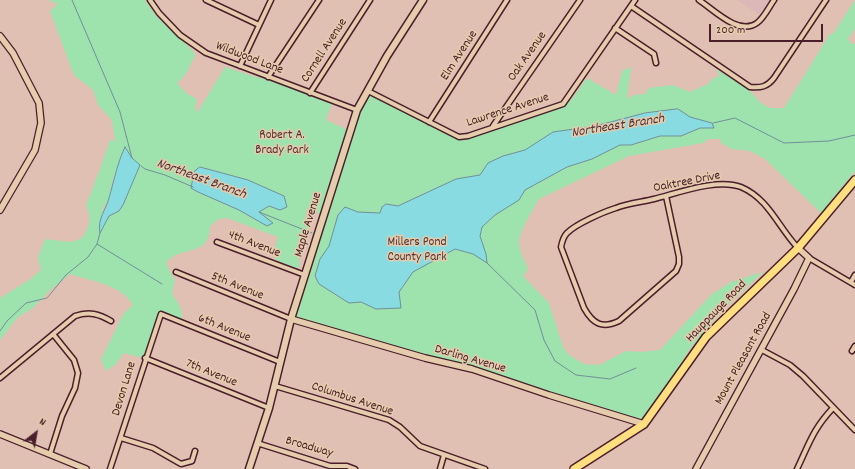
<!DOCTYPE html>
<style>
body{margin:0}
#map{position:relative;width:855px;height:469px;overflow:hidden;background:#e0c0b3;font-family:Dekko,sans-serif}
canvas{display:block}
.north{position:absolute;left:16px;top:413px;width:40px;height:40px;-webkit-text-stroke:3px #e4ccac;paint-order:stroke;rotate:31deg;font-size:11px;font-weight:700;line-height:16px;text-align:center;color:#4a1f2b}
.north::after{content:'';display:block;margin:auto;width:14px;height:18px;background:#4a1f2b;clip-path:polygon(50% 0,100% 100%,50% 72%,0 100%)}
.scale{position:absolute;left:709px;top:24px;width:114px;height:18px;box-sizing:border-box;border:2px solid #4a1f2b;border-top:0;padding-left:5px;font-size:12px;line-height:14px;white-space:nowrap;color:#4a1f2b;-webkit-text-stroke:3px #e4ccac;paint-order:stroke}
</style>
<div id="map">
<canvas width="855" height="469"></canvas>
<div class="north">N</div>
<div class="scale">200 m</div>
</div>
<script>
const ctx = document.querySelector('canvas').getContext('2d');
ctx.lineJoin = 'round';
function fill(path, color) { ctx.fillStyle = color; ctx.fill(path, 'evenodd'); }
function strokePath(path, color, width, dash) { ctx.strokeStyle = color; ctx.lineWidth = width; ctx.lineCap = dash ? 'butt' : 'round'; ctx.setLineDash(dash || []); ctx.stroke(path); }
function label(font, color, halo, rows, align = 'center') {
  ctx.font = font + ' Dekko,sans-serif'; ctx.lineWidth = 3; ctx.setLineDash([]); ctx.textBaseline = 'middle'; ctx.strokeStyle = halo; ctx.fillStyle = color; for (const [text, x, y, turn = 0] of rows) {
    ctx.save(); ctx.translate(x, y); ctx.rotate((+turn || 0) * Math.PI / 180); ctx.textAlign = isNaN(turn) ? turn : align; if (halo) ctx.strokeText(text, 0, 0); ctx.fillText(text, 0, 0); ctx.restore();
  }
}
const built = new Path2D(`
 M737 0H770L759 15Z`);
const green = new Path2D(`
 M48 0H145L156 16 194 52 195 56C190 65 186 77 177 83L186 93 197 99 195 107 197 113 225 67 259 78 260 77 332 103 326 120 348 130 320 214 307 208 305 218 311 234 300 238 297 244 300 267 296 268 276 260 274 254 278 237 227 218 219 219 210 226C209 259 181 244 166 263L175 281C169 301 175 293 180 307 182 311 182 316 182 320L159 312 144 358 124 353 116 364 106 371 101 359 124 313 133 305C122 285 91 281 70 274L50 290 33 308 18 317 0 340V298L29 280 41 270 38 257 45 239 70 242 81 239C90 226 92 219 86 205L100 169 110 140 115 141 112 120 98 105 93 90 75 76 72 70 50 11 58 4ZM125 148 132 158 119 211 109 216 100 232 99 227 103 208 109 199 112 182Z
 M855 0V29L848 39 851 43 855 44V171L821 213 765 159 750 151 732 149 721 143 720 139H709L703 143 629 156 539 199C533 209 520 231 519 242 519 251 525 261 528 269L523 276 549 303 563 347 569 355 584 364 599 365 626 351 642 352 660 350 712 294 731 282 763 272 723 310 689 350 664 392 643 419 618 414 472 368 295 317 360 112 369 95 459 139 469 138 562 106 572 99 587 78 616 95 622 71 631 67 627 99 634 95 645 94 649 88 673 85 690 92 708 84 712 79 720 75 714 68 747 88 761 103 770 108H784L830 34H833Z`);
const water = new Path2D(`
 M678 109 690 117 712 123 714 128H700L681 136H660L631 145H620L592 159 567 167 525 190 519 200 495 215 482 227 480 236 486 254 487 263 473 254 455 249 413 272 399 292 401 308 376 309 361 302 349 303 319 284 315 276 320 259 329 246 338 215 345 207 358 212 380 213 382 207 386 204 398 206 456 179 480 175 488 163 503 156 525 150 553 132 595 126 645 113Z
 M125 147 132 158 140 165 123 205 119 211 109 216 100 233C97 219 106 210 109 198 114 181 117 164 125 147Z
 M200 167 248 180 284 196 287 207 280 210 269 206 259 212 273 223 267 226 239 210 198 192 191 188 194 172Z`);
const stream = new Path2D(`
 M72 0 120 112 132 158
 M713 123 735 118 784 143 829 141 855 135
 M141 166 145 169 165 175 193 187
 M259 212 312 233
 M100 233 97 244 162 284
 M486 262 535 310 544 340 555 361 576 375 610 379 636 368
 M0 331 7 321 26 303 47 298 66 275 88 257 97 244`);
const minor = new Path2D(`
 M150 0 159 13 180 35 206 53 357 110
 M206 0 259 25
 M699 0C714 10 739 36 757 23 764 18 769 7 774 0
 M631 6 750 87C761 88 767 87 774 78L826 0
 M615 28 654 54 656 63
 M240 66 271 0
 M268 77 319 0
 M368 91 459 137 468 136 563 104 635 0
 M310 93 370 0
 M429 122 507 0
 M493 126 580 0
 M666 196 679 257V264L676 271 619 321C602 329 593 324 584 308L561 247C562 242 563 237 567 233 576 224 603 212 616 208 628 203 642 202 654 199 678 193 717 178 741 187 769 199 778 227 798 248
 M217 242 305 275
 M809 258 855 285
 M176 272 291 319
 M851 282 855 275
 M762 350 790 365 803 376 855 430
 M852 351 855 346
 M145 358 269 408
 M0 378 75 316C89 311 99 314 111 321
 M275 386 389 420 400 427 420 446 485 469
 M121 438 153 448 181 464 192 461 195 451
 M257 443 330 466H347L355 469
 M50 454 62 416 75 388 78 373 74 360 53 334
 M110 469 161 314 280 362
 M440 469 444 455
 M797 469C809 444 813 429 833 408`);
const tertiary = new Path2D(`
 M0 36 13 53 39 103 41 123 35 150 0 210
 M291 319 425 358 472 369 549 395 644 424
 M0 434 86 469
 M696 469 794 289 809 258 798 248`);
const secondary = new Path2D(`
 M249 469 269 408 291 319 357 110 387 56 423 0`);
const primary = new Path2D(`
 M574 469 644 424 706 337 798 248 855 180`);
const streetNames = [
 ["Cornell Avenue",325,51,-57],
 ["Elm Avenue",460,56,-57],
 ["Oak Avenue",528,57,-55],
 ["Wildwood Lane",249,59,21],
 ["Lawrence Avenue",508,111,-18],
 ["Oaktree Drive",687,183,-11],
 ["Maple Avenue",309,225,-73],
 ["4th Avenue",254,245,21],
 ["5th Avenue",237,287,22],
 ["Hauppauge Road",717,312,-46],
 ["6th Avenue",224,329,22],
 ["Mount Pleasant Road",744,359,-61],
 ["Darling Avenue",470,360,16],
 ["7th Avenue",211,374,22],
 ["Devon Lane",125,389,-73],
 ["Columbus Avenue",352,400,18],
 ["Broadway",309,448,16]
];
const parkNames = [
 ["Robert A.",282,136],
 ["Brady Park",282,151],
 ["Millers Pond",417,243],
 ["County Park",417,258]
];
const waterNames = [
 ["Northeast Branch",618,127,-9],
 ["Northeast Branch",201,180,20]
];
fill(built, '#ddb8b8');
fill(green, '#9ee2ad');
fill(water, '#89dbe2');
strokePath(water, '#709099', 1);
strokePath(stream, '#709099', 1);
strokePath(minor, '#4a1f2b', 7);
strokePath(tertiary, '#4a1f2b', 8);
strokePath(secondary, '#4a1f2b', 9);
strokePath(primary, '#4a1f2b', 10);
strokePath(minor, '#e4ccac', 4);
strokePath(tertiary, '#e4ccac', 5.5);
strokePath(secondary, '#e4ccac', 6);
strokePath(primary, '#ffdf80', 7);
label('13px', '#4a1f2b', '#e4ccac', streetNames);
label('13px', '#523238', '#e4ccac', parkNames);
label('italic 14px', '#50323d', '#e4ccac', waterNames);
</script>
